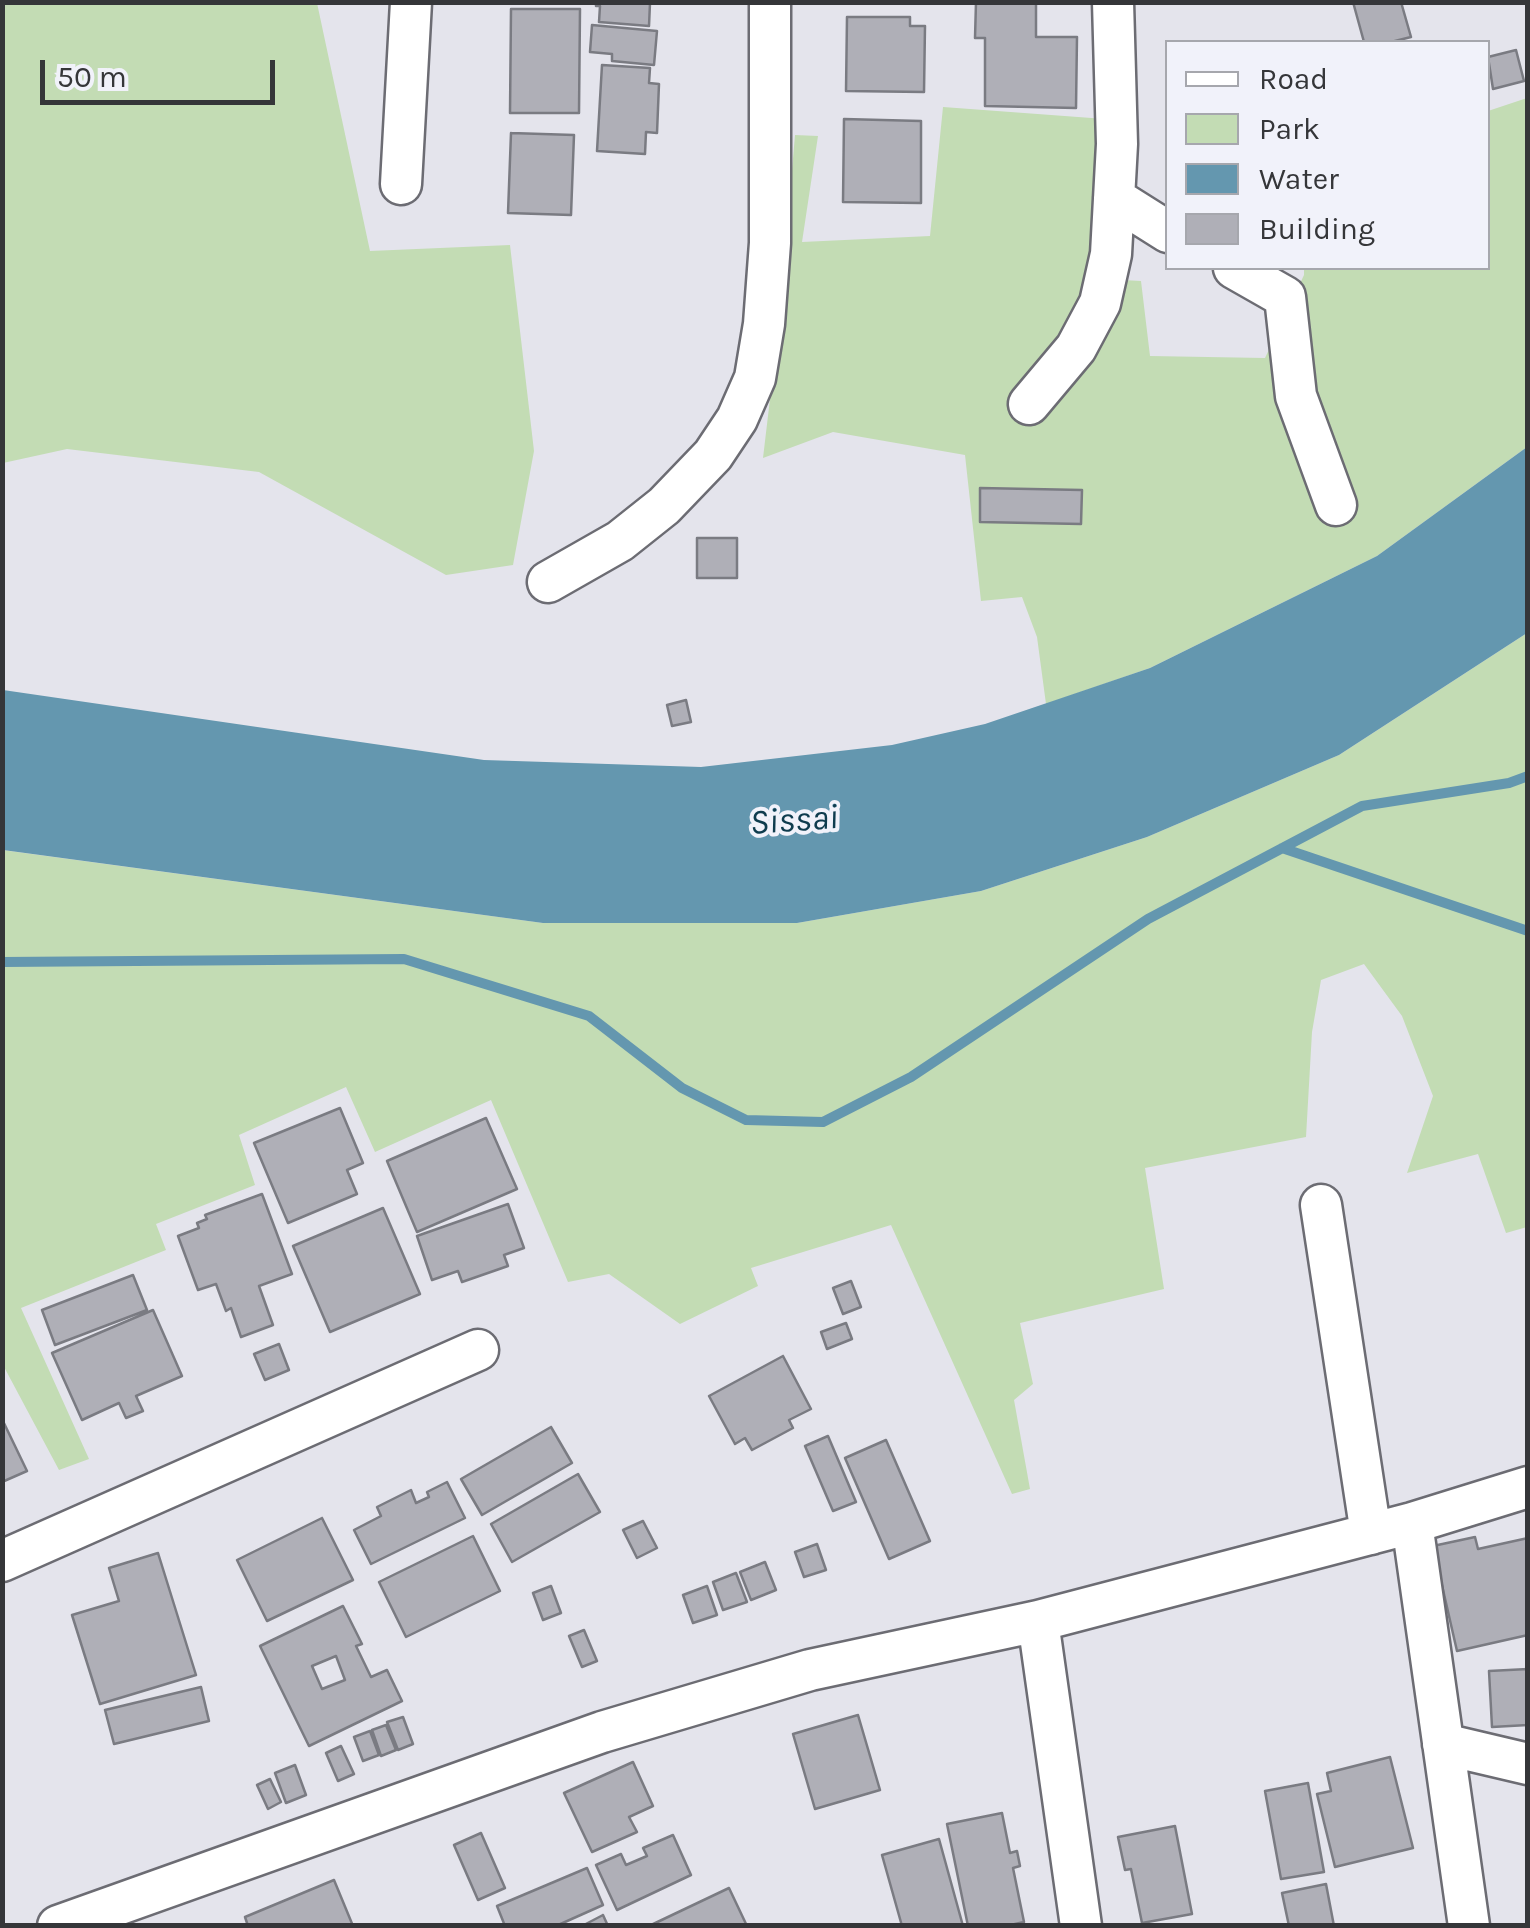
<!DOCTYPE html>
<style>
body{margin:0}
#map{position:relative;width:1530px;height:1928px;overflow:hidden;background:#e4e4ec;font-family:Karla,sans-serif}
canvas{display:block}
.frame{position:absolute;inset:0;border:5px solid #353639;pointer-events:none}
.legend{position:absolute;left:1165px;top:40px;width:325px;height:230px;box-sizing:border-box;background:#f1f2fa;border:2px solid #a6a7ad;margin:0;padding:12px 18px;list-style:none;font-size:30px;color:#353639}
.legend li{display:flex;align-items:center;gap:20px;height:50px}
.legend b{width:50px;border:2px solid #a6a7ad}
.scale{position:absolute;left:40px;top:60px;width:235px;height:45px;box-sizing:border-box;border:5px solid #353639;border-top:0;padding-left:12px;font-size:30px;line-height:35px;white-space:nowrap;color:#353639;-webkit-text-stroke:8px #f1f2fa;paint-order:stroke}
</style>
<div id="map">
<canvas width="1530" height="1928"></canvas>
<div class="frame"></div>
<ul class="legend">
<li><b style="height:12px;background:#fff"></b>Road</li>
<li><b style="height:28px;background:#c3dcb4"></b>Park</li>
<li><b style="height:28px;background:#6497af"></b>Water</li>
<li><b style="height:28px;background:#afafb7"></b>Building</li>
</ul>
<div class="scale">50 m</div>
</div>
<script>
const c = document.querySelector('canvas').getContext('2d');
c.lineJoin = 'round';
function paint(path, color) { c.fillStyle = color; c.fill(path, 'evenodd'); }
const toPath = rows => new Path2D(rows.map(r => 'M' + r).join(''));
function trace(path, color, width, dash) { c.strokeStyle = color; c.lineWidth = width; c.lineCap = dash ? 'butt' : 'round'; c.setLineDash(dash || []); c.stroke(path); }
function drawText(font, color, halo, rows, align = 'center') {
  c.font = font + ' Karla,sans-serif'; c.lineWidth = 8; c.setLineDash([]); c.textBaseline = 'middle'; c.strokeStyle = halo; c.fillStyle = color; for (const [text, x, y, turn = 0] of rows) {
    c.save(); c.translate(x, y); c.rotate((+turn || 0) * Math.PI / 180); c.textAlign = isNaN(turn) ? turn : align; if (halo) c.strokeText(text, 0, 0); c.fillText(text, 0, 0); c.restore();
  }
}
paint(toPath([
 [2,3,317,3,370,251,510,245,534,451,513,565,446,575,259,472,67,449,3,463],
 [1527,98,1527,447,1377,556,1150,668,1046,704,1037,637,1022,597,981,601,965,455,833,432,763,458,779,323,795,135,818,136,802,242,930,236,943,107,1105,119,1104,204,1086,278,1141,281,1150,356,1265,358,1304,275,1304,268,1488,268,1488,111],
 [1527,633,1527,1227,1506,1233,1478,1154,1407,1173,1433,1096,1402,1016,1364,964,1321,980,1312,1032,1306,1137,1145,1168,1164,1289,1020,1323,1033,1384,1014,1400,1030,1489,1012,1494,891,1225,751,1268,758,1286,680,1324,609,1274,568,1282,491,1100,375,1152,346,1087,239,1135,255,1185,156,1224,166,1250,21,1308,89,1459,59,1470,3,1365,2,850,543,923,797,923,981,891,1147,837,1339,755]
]), '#c3dcb4');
paint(toPath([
 [1527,447,1527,633,1339,755,1147,837,981,891,797,923,543,923,3,850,3,690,484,760,701,767,892,745,985,724,1150,668,1377,556]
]), '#6497af');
trace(toPath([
 [1282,848,1528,931],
 [2,962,404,959,589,1016,682,1088,746,1120,823,1122,911,1077,1148,919,1362,806,1509,783,1528,776]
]), '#6497af', 10);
const building = toPath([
 [596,2,659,2,650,3,649,26,599,22,600,6,596,6,596,2],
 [976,2,1036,2,1036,37,1077,37,1076,108,985,106,985,38,975,38,976,2],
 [1353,2,1401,2,1411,37,1391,42,1364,42,1353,2],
 [511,9,580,9,579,113,510,113,511,9],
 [847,17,910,17,910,26,925,26,924,92,846,91,847,17],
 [592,25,657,31,654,65,612,61,612,54,590,52,592,25],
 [1516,50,1524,81,1493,89,1488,57,1516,50],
 [602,65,650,68,649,83,659,84,657,133,646,132,645,154,597,151,602,65],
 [844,119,921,121,921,203,843,202,844,119],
 [511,133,574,135,571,215,508,213,511,133],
 [980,488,1082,490,1081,524,980,522,980,488],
 [697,538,737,538,737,578,697,578,697,538],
 [686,700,691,722,672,726,667,705,686,700],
 [340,1108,363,1163,347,1170,357,1194,288,1223,254,1143,340,1108],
 [486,1118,517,1189,417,1232,387,1161,486,1118],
 [262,1194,292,1274,259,1286,273,1325,241,1337,231,1308,226,1311,216,1284,198,1290,178,1236,199,1228,197,1223,207,1219,205,1215,262,1194],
 [508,1204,524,1248,504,1255,508,1266,462,1282,458,1271,432,1280,417,1236,508,1204],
 [383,1208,420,1294,330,1332,293,1246,383,1208],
 [133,1275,147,1310,55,1345,42,1310,133,1275],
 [851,1281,861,1307,843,1314,833,1288,851,1281],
 [153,1310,182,1376,136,1396,143,1411,126,1418,119,1403,82,1420,52,1353,153,1310],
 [846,1323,852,1339,827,1349,821,1332,846,1323],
 [279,1344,289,1370,265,1380,254,1354,279,1344],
 [783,1356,811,1409,789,1420,793,1428,752,1450,745,1438,735,1444,709,1396,783,1356],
 [2,1419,27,1471,2,1482,2,1419],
 [551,1427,572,1463,482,1515,461,1479,551,1427],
 [828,1436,856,1502,833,1511,805,1446,828,1436],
 [886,1440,930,1541,889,1559,845,1458,886,1440],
 [578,1474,600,1512,512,1562,491,1524,578,1474],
 [447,1482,465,1518,371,1564,354,1530,381,1516,377,1507,411,1490,416,1503,429,1497,427,1492,447,1482],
 [322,1518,353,1580,267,1621,237,1560,322,1518],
 [643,1521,657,1548,637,1558,623,1530,643,1521],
 [473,1536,500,1591,406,1637,379,1582,473,1536],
 [1475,1537,1478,1549,1528,1538,1528,1635,1457,1651,1433,1546,1475,1537],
 [817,1544,826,1570,804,1577,795,1552,817,1544],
 [158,1553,196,1675,100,1704,72,1615,119,1601,109,1568,158,1553],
 [765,1562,776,1590,751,1600,740,1572,765,1562],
 [736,1573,747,1602,723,1610,713,1582,736,1573],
 [551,1586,561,1613,543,1620,533,1593,551,1586],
 [707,1586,717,1615,693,1623,683,1595,707,1586],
 [343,1606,362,1644,356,1646,371,1677,387,1670,402,1701,309,1746,260,1646,343,1606],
 [336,1656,345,1680,322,1689,312,1666,336,1656],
 [584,1630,597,1661,582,1667,569,1636,584,1630],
 [1528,1669,1528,1725,1492,1727,1489,1671,1528,1669],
 [201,1687,209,1721,114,1744,105,1710,201,1687],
 [858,1715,880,1790,815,1809,793,1734,858,1715],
 [403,1717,413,1744,398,1750,387,1722,403,1717],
 [386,1725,396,1750,381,1756,372,1730,386,1725],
 [370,1731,379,1755,363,1761,354,1737,370,1731],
 [341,1746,354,1774,338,1781,326,1753,341,1746],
 [1390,1757,1413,1848,1335,1867,1317,1794,1331,1791,1327,1773,1390,1757],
 [633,1762,653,1806,629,1817,637,1832,592,1852,564,1793,633,1762],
 [295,1765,306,1795,286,1803,275,1773,295,1765],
 [270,1779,281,1802,268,1809,257,1785,270,1779],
 [1308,1783,1324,1872,1281,1879,1265,1791,1308,1783],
 [1002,1813,1010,1853,1017,1851,1020,1866,1013,1868,1024,1922,1006,1926,968,1926,947,1824,1002,1813],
 [1175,1826,1192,1914,1142,1923,1131,1869,1125,1870,1118,1837,1175,1826],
 [481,1833,505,1888,478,1900,454,1845,481,1833],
 [673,1835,691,1875,617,1910,596,1865,621,1854,626,1865,647,1856,643,1848,673,1835],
 [939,1839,963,1926,902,1926,882,1855,939,1839],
 [587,1868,603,1905,556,1926,505,1926,497,1906,587,1868],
 [334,1880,353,1926,248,1926,245,1917,334,1880],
 [1326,1884,1334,1926,1289,1926,1282,1893,1326,1884],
 [729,1888,747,1926,649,1926,729,1888],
 [603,1915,608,1926,582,1926,603,1915]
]);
paint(building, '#afafb7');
trace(building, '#7a7b82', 2.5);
const minor = toPath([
 [401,184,411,2],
 [1114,198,1168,232],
 [1234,268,1285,297,1296,396,1336,505],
 [1029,404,1076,348,1100,303,1111,254,1117,144,1113,2],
 [548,582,620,541,664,506,713,455,737,419,755,378,764,324,770,243,770,2],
 [1321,1205,1371,1534],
 [1412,1523,1469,1926],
 [2,1561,478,1350],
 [1443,1744,1528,1764],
 [58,1926,602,1732,810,1670,1038,1621],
 [1081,1926,1038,1621,1412,1523,1528,1487]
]);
trace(minor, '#6c6c73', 45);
trace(minor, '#fff', 40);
drawText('italic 35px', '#0f3c4e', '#f1f2fa', [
 ["Sissai",794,821,-4]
]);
</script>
